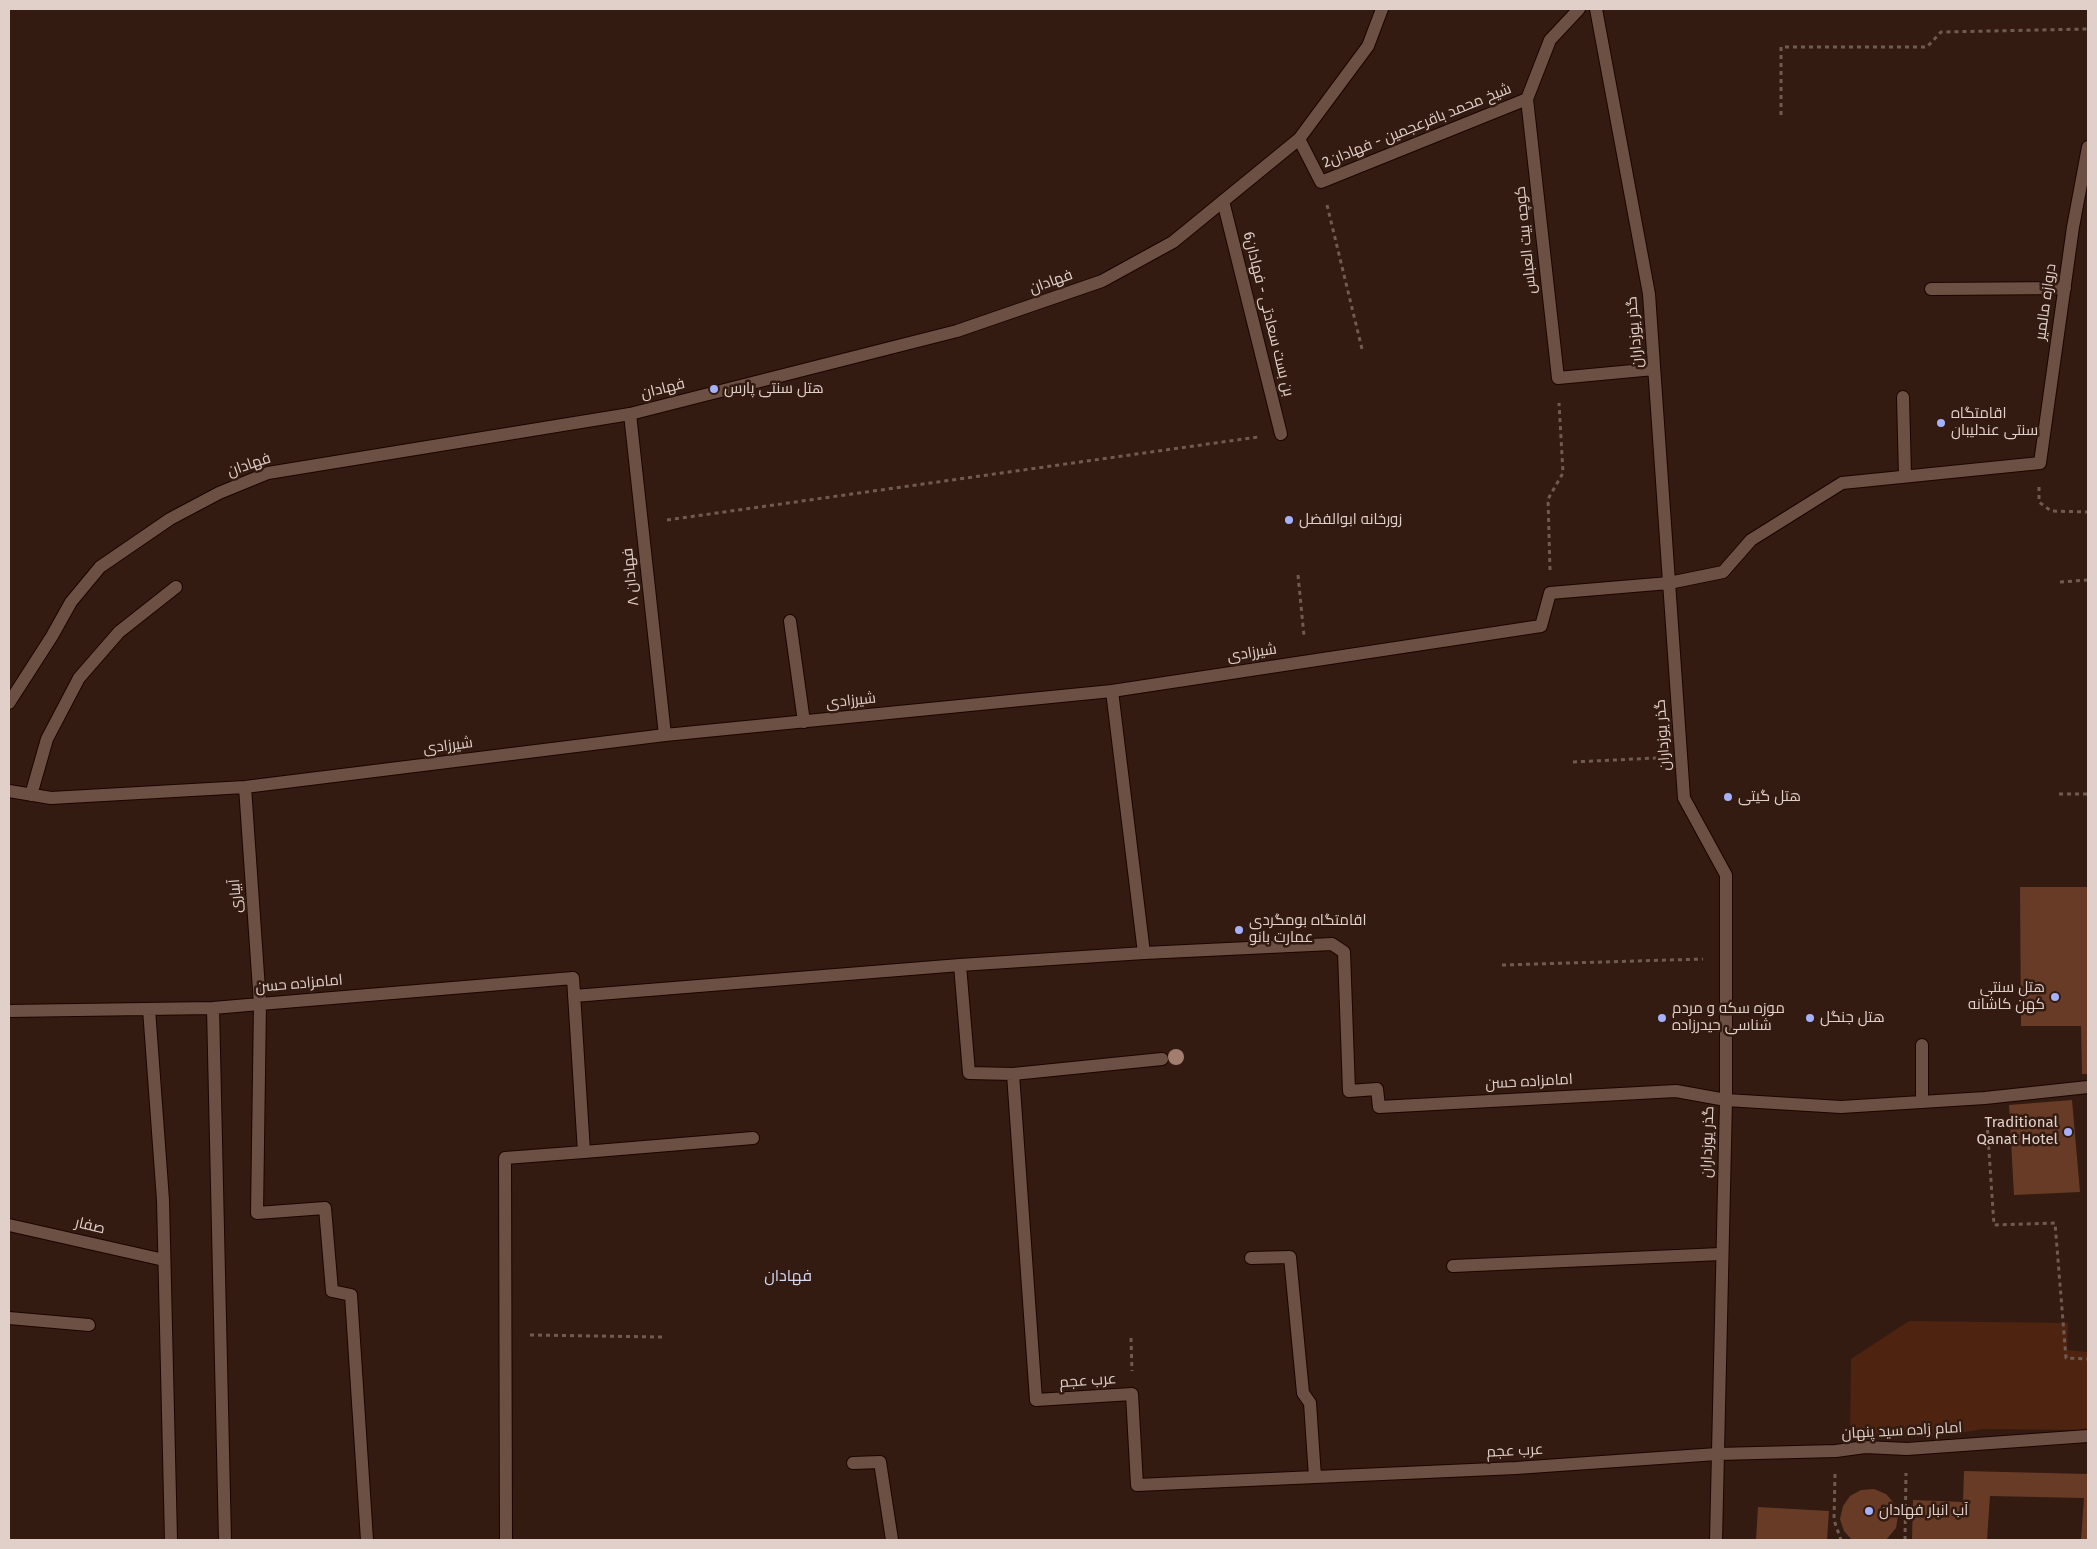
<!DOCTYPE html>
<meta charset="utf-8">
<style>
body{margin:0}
#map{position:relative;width:2097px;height:1549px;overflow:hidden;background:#331b11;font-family:"Fira Sans",sans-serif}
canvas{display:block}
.frame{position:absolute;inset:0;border:10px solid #e1d0c9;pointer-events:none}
</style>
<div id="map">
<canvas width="2097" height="1549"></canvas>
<div class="frame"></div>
</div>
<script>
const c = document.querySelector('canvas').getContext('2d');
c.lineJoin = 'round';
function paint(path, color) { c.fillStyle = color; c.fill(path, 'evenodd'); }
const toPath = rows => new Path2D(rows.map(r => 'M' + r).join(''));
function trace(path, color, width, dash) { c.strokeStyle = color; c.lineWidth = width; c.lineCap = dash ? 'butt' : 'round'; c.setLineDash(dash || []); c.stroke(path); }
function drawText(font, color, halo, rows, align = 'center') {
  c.font = font + ' "Fira Sans",Cairo,sans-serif'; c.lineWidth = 5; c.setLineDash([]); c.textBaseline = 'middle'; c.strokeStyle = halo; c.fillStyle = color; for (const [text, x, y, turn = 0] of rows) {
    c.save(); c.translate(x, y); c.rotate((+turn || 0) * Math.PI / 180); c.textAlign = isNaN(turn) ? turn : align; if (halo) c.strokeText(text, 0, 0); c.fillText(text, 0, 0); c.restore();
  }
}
paint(toPath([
 [1909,1321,2068,1323,2067,1350,2088,1352,2088,1430,1983,1429,1935,1437,1850,1437,1851,1359]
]), '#4e2411');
paint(toPath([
 [2020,887,2088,887,2088,1074,2082,1074,2081,1026,2021,1026],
 [2072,1100,2080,1192,2014,1195,2009,1105],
 [1964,1471,2088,1474,2088,1540,2081,1540,2084,1498,1990,1496,1987,1540,1912,1540,1913,1500,1963,1502],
 [1874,1489,1886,1494,1894,1503,1898,1516,1896,1528,1886,1540,1852,1540,1844,1531,1840,1519,1843,1506,1850,1496,1861,1490],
 [1758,1507,1829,1511,1827,1540,1756,1540]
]), '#683b26');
const lane = toPath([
 [790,621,804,722],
 [1144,953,1332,944,1344,952,1349,1091,1377,1089,1379,1107,1676,1091,1726,1100,1841,1107,1985,1098,2088,1087],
 [960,965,1144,953,1112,691],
 [574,996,960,965,969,1073,1013,1074,1036,1400,1132,1394,1137,1485,1516,1468,1717,1454],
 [1013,1074,1162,1059],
 [1922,1101,1922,1045],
 [584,1152,753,1138],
 [9,1225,164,1260],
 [1251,1258,1290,1257,1303,1393,1310,1403,1315,1477],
 [1453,1266,1721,1254],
 [9,1318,89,1325],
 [853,1463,880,1462,892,1540],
 [367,1540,351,1295,332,1291,325,1208,257,1213,260,1004,573,978,584,1152,505,1158,506,1540]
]);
const street = toPath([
 [1596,9,1649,294,1684,798,1726,875,1726,1100,1716,1540],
 [1527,99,1558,378,1654,369],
 [1299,139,1321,182,1527,99,1550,40,1579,9],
 [1223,201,1281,434],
 [1931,289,2065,288],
 [1903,397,1905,476],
 [630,414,665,735],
 [9,791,51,798,245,787,665,735,1112,691,1541,626,1550,593,1669,583,1723,572,1751,540,1842,483,2040,463,2073,227,2088,147],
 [31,795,47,739,79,678,119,632,176,587],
 [213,1008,225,1540],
 [149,1009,163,1200,171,1540],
 [9,1011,213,1008,260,1004,245,787],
 [1717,1454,1836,1451,1865,1447,1907,1449,2088,1436]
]);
const secondary = toPath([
 [9,703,52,636,71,602,100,567,170,519,219,493,268,473,630,414,957,331,1102,281,1173,242,1299,139,1368,46,1382,9]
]);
trace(lane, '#1a0500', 14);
trace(street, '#1a0500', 14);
trace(secondary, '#1a0500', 14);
trace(toPath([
 [1781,115,1781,47,1927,47,1941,32,2088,29],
 [1327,205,1362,349],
 [2039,487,2039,502,2051,511,2088,512],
 [667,520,1258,437],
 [1550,570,1548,499,1563,473,1559,403],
 [1298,575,1304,636],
 [2060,582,2088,580],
 [1573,762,1656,758],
 [2059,794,2088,794],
 [1502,965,1703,959],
 [1987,1122,1994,1225,2055,1223,2066,1358,2088,1359],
 [530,1335,662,1337],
 [1131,1338,1132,1371],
 [1835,1474,1834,1520,1841,1540],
 [1905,1540,1906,1473]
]), '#705b52', 3, [4, 4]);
trace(lane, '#6c5044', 12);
trace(street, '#6c5044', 12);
trace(secondary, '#6c5044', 12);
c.fillStyle = '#a37e6e';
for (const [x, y] of [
 [1176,1057]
]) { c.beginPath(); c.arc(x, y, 8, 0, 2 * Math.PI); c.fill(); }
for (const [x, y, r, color] of [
 [714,389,5,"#a6b1fc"],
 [1941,423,5,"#a6b1fc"],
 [1289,520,5,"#a6b1fc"],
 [1728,797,5,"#a6b1fc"],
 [1239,930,5,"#a6b1fc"],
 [2055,997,5,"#a6b1fc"],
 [1662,1018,5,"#a6b1fc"],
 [1810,1018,5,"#a6b1fc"],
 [2068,1132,5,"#a6b1fc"],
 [1869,1511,5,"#a6b1fc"]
]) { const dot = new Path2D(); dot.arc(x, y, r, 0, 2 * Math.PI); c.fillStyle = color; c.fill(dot); trace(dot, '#331b11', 2); }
drawText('15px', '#e1d0c9', '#331b11', [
 ["شیخ محمد باقرعجمین - فهادان2",1417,126,-22],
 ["کوچه بيت العباس",1526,240,-96],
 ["فهادان",1051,282,-20],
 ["دروازه مالمیر",2046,302,-82],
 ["بن بست سعادتی - فهادان6",1268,314,76],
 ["گذر يوزداران",1635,332,-95],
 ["فهادان",663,389,-14],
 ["فهادان",249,465,-19],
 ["فهادان ۸",631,577,-96],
 ["شیرزادی",1252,653,-9],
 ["شیرزادی",851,701,-6],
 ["گذر يوزداران",1663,735,-94],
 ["شیرزادی",448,746,-7],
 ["آبیاری",236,896,-94],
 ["امامزاده حسن",299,984,-5],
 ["امامزاده حسن",1529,1082,-3],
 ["گذر يوزداران",1708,1142,-88],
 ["صفار",90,1226,13],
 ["عرب عجم",1088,1381,-4],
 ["امام زاده سید پنهان",1902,1431,-3],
 ["عرب عجم",1515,1451,-3]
]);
drawText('15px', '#e1d0c9', '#331b11', [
 ["هتل سنتی پارس",724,389],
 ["اقامتگاه",1951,414],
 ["سنتی عندلیبان",1951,431],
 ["زورخانه ابوالفضل",1299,520],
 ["هتل گیتی",1738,797],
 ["اقامتگاه بومگردی",1249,921],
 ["عمارت بانو",1249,938],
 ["هتل سنتی",2045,988,"right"],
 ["کهن کاشانه",2045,1005,"right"],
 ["موزه سکه و مردم",1672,1009],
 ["شناسی حیدرزاده",1672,1026],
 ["هتل جنگل",1820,1018],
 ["Traditional",2058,1123,"right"],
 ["Qanat Hotel",2058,1140,"right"],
 ["آب انبار فهادان",1879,1511]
], 'left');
drawText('16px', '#d4daf6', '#331b11', [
 ["فهادان",788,1277]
]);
</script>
